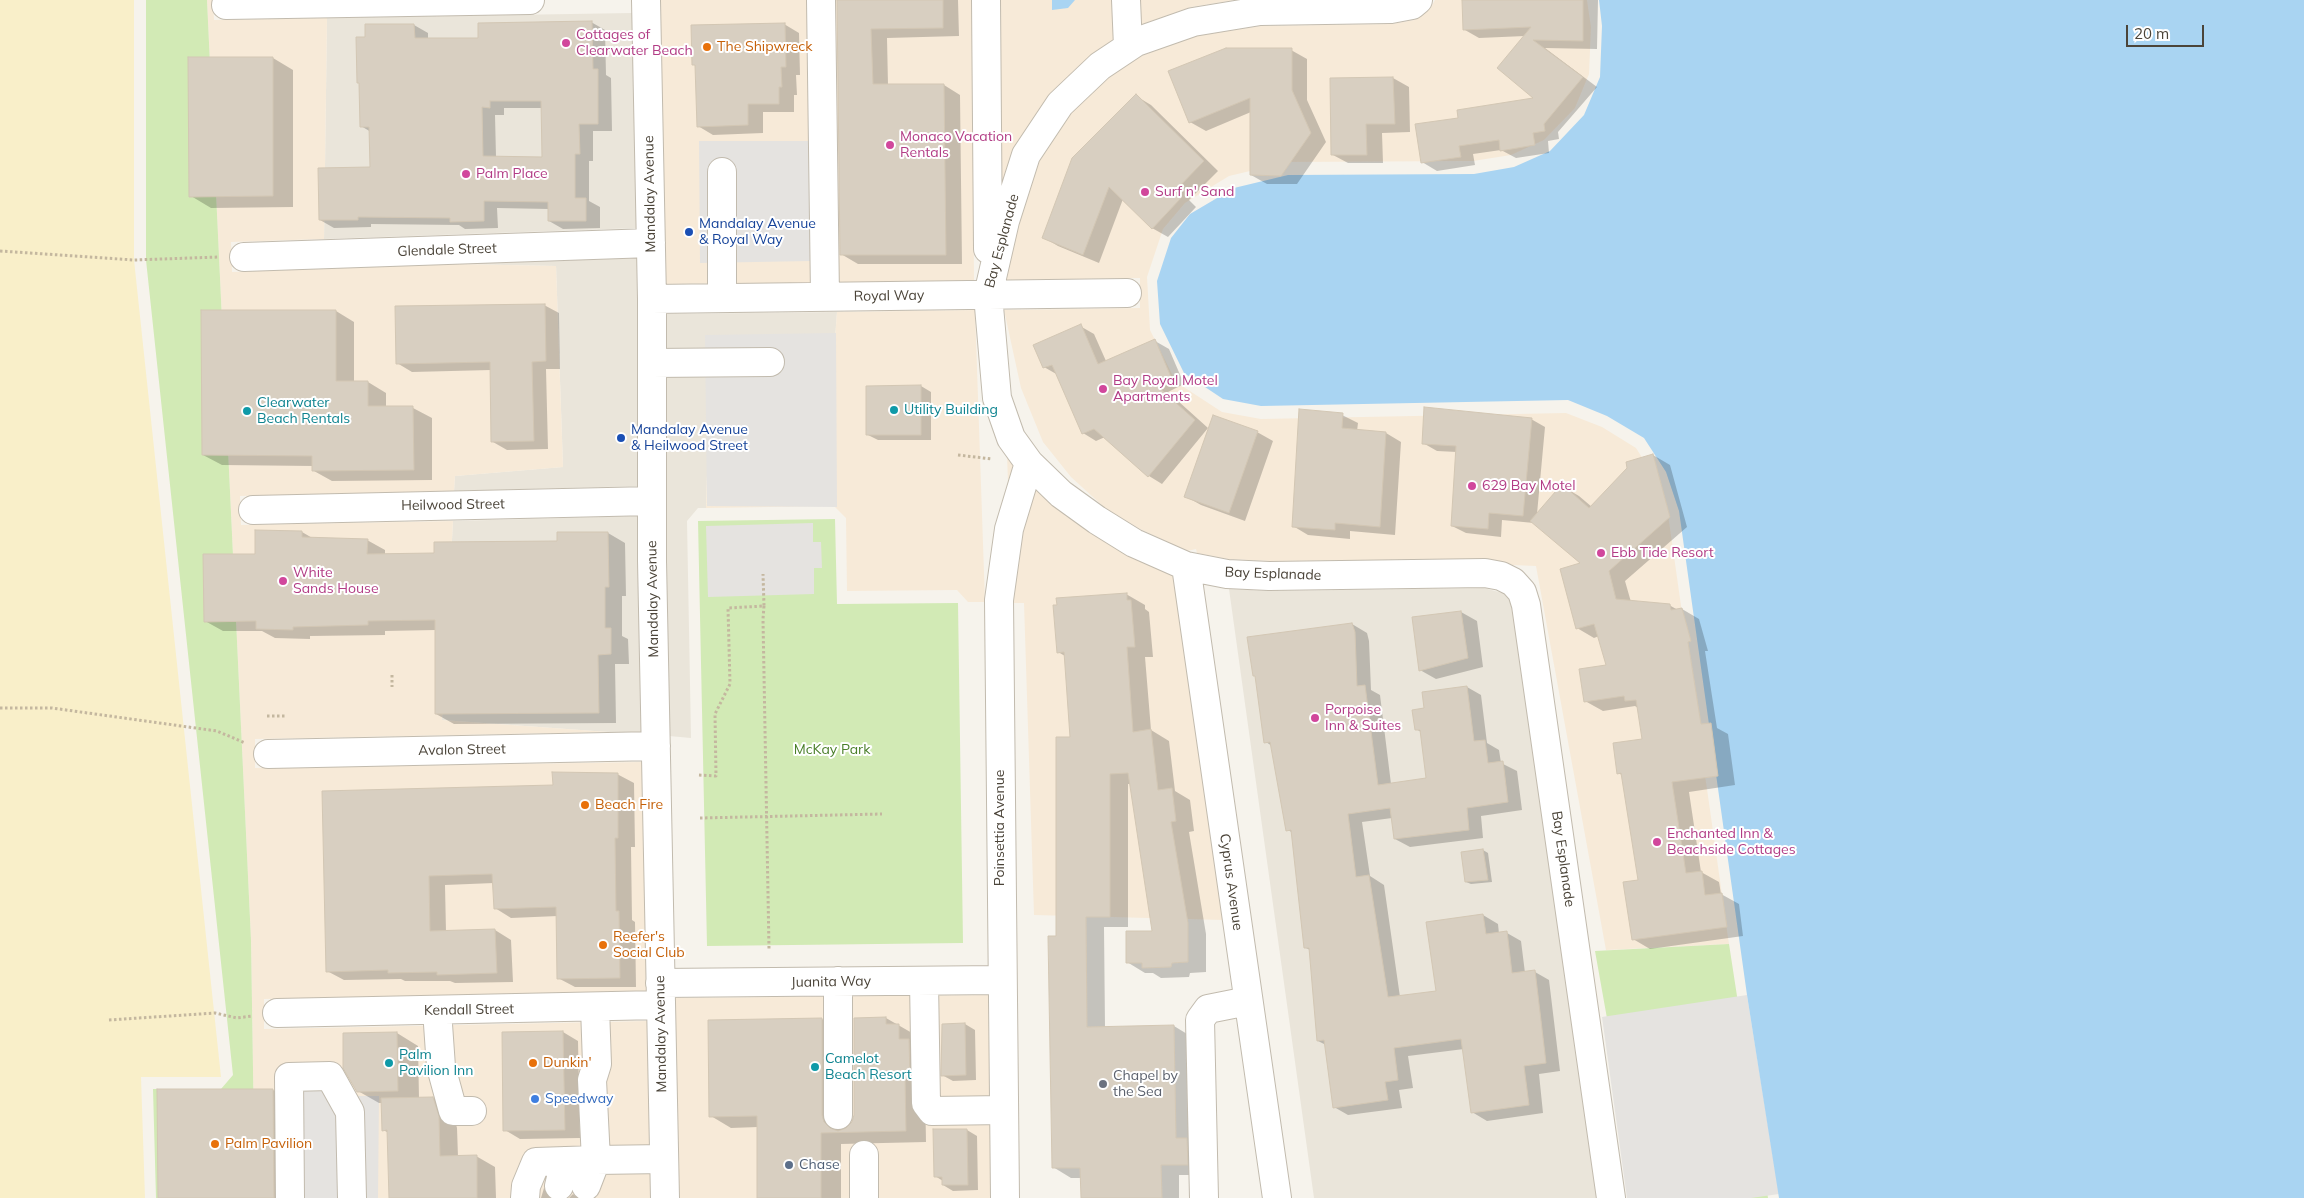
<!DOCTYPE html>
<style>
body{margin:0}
#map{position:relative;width:2304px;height:1198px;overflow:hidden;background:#f6f3ec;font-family:Mulish,sans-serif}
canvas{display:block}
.scale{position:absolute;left:2126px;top:25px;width:78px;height:22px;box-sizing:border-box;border:2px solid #4b4439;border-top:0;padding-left:6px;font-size:15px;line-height:18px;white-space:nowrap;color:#4b4439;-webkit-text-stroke:4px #fff;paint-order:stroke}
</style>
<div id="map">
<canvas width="2304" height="1198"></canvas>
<div class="scale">20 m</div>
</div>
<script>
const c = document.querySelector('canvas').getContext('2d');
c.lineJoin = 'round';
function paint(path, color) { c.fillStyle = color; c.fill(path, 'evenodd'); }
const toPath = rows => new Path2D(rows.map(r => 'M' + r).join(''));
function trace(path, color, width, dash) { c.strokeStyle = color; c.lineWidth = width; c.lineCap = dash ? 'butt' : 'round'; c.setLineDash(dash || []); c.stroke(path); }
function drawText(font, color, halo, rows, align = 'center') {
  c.font = font + ' Mulish,sans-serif'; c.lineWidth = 4; c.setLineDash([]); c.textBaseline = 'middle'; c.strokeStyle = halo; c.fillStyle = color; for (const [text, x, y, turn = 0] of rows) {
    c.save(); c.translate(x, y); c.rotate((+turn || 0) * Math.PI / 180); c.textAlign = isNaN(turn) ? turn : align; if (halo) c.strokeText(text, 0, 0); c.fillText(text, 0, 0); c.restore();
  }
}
paint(toPath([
 [632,13,637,228,324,239,327,18],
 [638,258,639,486,454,491,455,476,563,467,556,266,454,264],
 [837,312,827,449,708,442,706,508,698,508,687,521,691,738,669,736,665,561,665,314],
 [639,516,642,732,608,732,442,720,453,521],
 [1484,588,1506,594,1511,600,1513,608,1598,1198,1314,1198,1229,589,1270,591]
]), '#eae5da');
paint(toPath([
 [207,0,213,0,214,20,327,18,324,239,231,242,232,272,454,264,556,266,563,467,455,476,454,491,240,496,241,525,453,521,442,720,608,732,255,739,255,768,643,762,647,991,264,999,264,1029,647,1021,651,1198,255,1198,251,940],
 [659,0,972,0,974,281,665,284],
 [998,0,1235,0,1191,7,1132,28,1091,55,1050,95,1016,146,1000,192],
 [1435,0,1587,0,1591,27,1589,74,1575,108,1544,140,1511,155,1473,161,1288,162,1229,176,1185,203,1163,229,1147,277,1150,330,1176,382,1222,412,1261,419,1566,413,1602,427,1636,448,1655,478,1668,514,1729,944,1606,950,1536,566,1512,565,1485,559,1270,561,1228,559,1197,553,1196,549,1187,551,1140,529,1105,508,1071,477,1043,442,1021,388,1004,310,1140,308,1140,278,1005,280,1018,226,1038,162,1070,114,1107,78,1141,56,1196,36,1261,26,1392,24,1414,20,1430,9],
 [975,310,985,602,968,602,957,590,847,591,846,518,834,506,706,508,708,442,827,449,837,312],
 [1006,423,1053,498,1089,531,1128,556,1174,576,1224,920,1034,915,1024,603,1012,603],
 [988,995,992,1198,678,1198,673,998]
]), '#f7ead8');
paint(toPath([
 [146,0,207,0,251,940,255,1198,156,1198,153,1089,221,1089,233,1075,146,260],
 [835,519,837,604,958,603,963,943,707,946,698,521],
 [1729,944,1768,1198,1639,1198,1595,951]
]), '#d2eab5');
paint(toPath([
 [0,0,134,0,134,260,221,1077,141,1077,145,1198,0,1198]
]), '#f9efc9');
paint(toPath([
 [699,141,810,141,811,261,700,263],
 [836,333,837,507,707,506,705,335],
 [813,523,813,542,821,542,822,568,814,568,814,594,708,597,706,526],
 [1747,995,1779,1194,1751,1198,1627,1198,1602,1017],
 [275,1072,336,1072,336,1096,379,1096,378,1198,277,1198]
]), '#e5e3e0');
paint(toPath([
 [1052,0,1075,0,1068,8,1052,10],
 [1599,0,2304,0,2304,1198,1779,1198,1747,995,1679,511,1666,472,1644,438,1607,416,1568,400,1261,406,1223,399,1184,373,1160,324,1157,281,1171,238,1190,214,1234,188,1288,175,1474,174,1514,167,1550,151,1584,115,1600,77,1602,26]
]), '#a9d4f2');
paint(toPath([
 [838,0,958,0,959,36,887,38,888,85,944,85,960,95,962,264,858,264,841,254],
 [1463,0,1598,0,1597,49,1545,48,1597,87,1558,132,1559,139,1548,141,1549,153,1516,158,1501,150,1473,154,1475,165,1437,171,1422,162,1459,119,1536,99,1525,36,1479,38,1465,30],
 [591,22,605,30,606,75,611,78,612,131,593,131,593,161,589,161,589,201,600,207,600,228,563,229,549,221,549,209,497,208,498,228,465,229,459,225,371,224,371,227,334,228,320,220,371,169,371,132,361,126,367,38,414,25,428,33,428,40,479,39],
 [504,108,542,108,543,158,496,157,495,115,504,115],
 [784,24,799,33,800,75,796,75,797,95,794,95,794,112,763,112,763,133,713,135,698,126,696,66,693,64],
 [1291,50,1307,59,1307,100,1326,142,1297,184,1267,184,1251,175,1251,112,1206,131,1190,122],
 [273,58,293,70,293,207,211,208,191,196],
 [1393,78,1409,87,1410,132,1382,133,1383,163,1348,163,1333,155,1331,79],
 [1136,96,1151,105,1218,171,1189,200,1196,207,1168,237,1152,228,1123,199,1099,263,1058,246,1043,237],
 [544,305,559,313,560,369,546,369,548,449,507,450,493,442,491,370,412,372,397,363],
 [336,311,354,322,354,382,368,382,386,393,386,408,413,408,432,418,432,480,332,481,314,471,314,466,222,465,203,455,202,312],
 [1080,326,1094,334,1106,361,1155,341,1169,349,1184,384,1168,392,1208,428,1162,484,1149,476,1105,437,1096,441,1083,433,1058,375,1044,367],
 [921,386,931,392,931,440,878,440,868,435],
 [1342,415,1358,423,1357,431,1386,433,1401,442,1395,535,1350,531,1350,539,1308,535,1293,526],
 [1531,419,1545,427,1537,514,1562,486,1579,496,1592,507,1653,455,1670,465,1687,527,1625,581,1631,602,1669,605,1678,610,1682,609,1699,619,1708,651,1705,651,1717,728,1728,734,1735,785,1689,792,1701,872,1719,882,1721,894,1739,904,1743,936,1650,949,1633,939,1639,881,1622,775,1618,773,1643,740,1638,708,1635,706,1603,711,1585,701,1607,666,1599,636,1594,638,1577,628,1582,564,1534,523,1502,520,1501,537,1466,533,1452,526,1457,452,1437,451,1423,443],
 [1257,432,1273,441,1245,521,1201,505,1185,496],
 [302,532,314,539,367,540,385,550,385,555,435,555,559,542,608,533,625,543,626,596,622,596,622,636,628,639,629,664,615,664,616,723,454,724,436,714,436,630,385,631,385,635,310,636,310,639,275,638,262,631,223,631,205,621,257,555],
 [1126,594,1145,605,1145,609,1149,612,1153,657,1145,657,1151,730,1169,741,1175,791,1190,800,1194,831,1189,832,1206,934,1206,972,1190,973,1189,977,1161,978,1153,973,1145,973,1127,962,1154,932,1131,784,1128,784,1128,927,1104,927,1105,1027,1174,1026,1192,1037,1206,1175,1179,1175,1179,1198,1082,1198,1082,1178,1071,1178,1053,1167,1057,937,1071,738,1065,656,1058,652],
 [1461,612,1477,621,1483,667,1436,679,1420,670,1413,619],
 [1352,624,1367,633,1369,641,1371,690,1380,695,1391,784,1427,779,1421,732,1416,729,1425,709,1467,687,1481,695,1487,743,1499,750,1501,763,1517,771,1522,810,1481,816,1483,838,1410,847,1395,839,1392,818,1362,822,1370,876,1384,885,1400,997,1437,992,1483,915,1498,924,1499,934,1507,933,1521,941,1525,973,1535,972,1549,980,1560,1071,1539,1074,1543,1113,1487,1121,1472,1112,1464,1049,1408,1056,1413,1088,1399,1090,1402,1108,1348,1115,1334,1107,1326,1045,1318,1041,1310,950,1306,948,1293,833,1288,830,1272,746,1266,742,1257,677,1254,675],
 [617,774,634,783,635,847,631,847,632,920,635,922,636,987,575,987,558,978,558,916,511,918,495,908,494,883,445,885,446,932,495,930,511,940,513,982,455,983,450,981,405,981,401,979,344,980,327,971,323,792,554,786],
 [1483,850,1488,853,1492,882,1471,884,1466,882],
 [886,1018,919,1037,925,1087,926,1142,841,1144,841,1198,758,1198,758,1127,731,1128,711,1116,710,1022,822,1019,842,1031,843,1130,853,1123],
 [965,1024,975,1030,976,1080,953,1081,942,1075,943,1025],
 [563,1032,578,1041,580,1138,520,1139,505,1130],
 [397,1033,418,1046,419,1098,433,1098,452,1109,457,1128,458,1157,476,1156,495,1167,496,1198,390,1198,389,1133,383,1130,383,1103,379,1103,358,1091],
 [273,1090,293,1102,294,1198,159,1198],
 [967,1130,977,1136,978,1190,953,1191,943,1185,943,1181,935,1176],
 [544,1188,547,1190,551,1198,541,1198],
 [573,1194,577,1197,578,1198,569,1198]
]), '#0003');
const building = toPath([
 [837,0,943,0,943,28,871,29,873,84,944,84,946,255,840,255,837,0],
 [1462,0,1583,0,1583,41,1533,40,1583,77,1544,124,1545,131,1533,133,1535,145,1500,151,1499,140,1459,146,1461,157,1421,163,1415,124,1458,118,1457,110,1533,98,1497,68,1531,27,1463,30,1462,0],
 [592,21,593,69,598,69,598,124,579,124,580,154,575,154,575,198,586,198,586,221,548,221,548,202,484,201,484,221,450,222,450,218,358,217,358,220,319,220,318,168,370,167,369,127,360,127,359,83,357,83,356,37,365,37,365,24,414,24,415,38,478,38,478,23,592,21],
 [490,101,541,101,542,157,483,156,482,107,490,108,490,101],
 [785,23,786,67,781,67,782,87,779,87,779,104,748,104,748,125,697,127,695,65,692,65,691,25,785,23],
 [1226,48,1292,48,1292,90,1311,133,1281,176,1250,175,1250,98,1189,123,1168,71,1226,48],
 [188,57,273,57,273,196,189,197,188,57],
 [1393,77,1395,124,1366,124,1367,155,1331,155,1330,78,1393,77],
 [1136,94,1204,161,1175,191,1181,198,1152,229,1109,187,1083,255,1042,238,1072,158,1136,94],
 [545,304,546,361,532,362,534,441,491,442,490,362,396,364,395,306,545,304],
 [201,310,336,310,336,381,368,381,368,406,413,406,414,470,312,471,312,456,202,455,201,310],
 [1081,324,1098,364,1155,339,1171,377,1155,384,1195,420,1148,477,1094,429,1082,434,1052,365,1043,368,1033,345,1081,324],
 [921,385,921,435,866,435,866,386,921,385],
 [1424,407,1532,418,1523,516,1489,513,1488,529,1451,526,1456,446,1422,444,1424,407],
 [1299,409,1343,413,1342,428,1386,432,1380,527,1335,523,1335,530,1292,527,1299,409],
 [1213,415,1258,431,1229,513,1184,497,1213,415],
 [1653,454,1670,517,1609,571,1616,599,1670,604,1671,610,1682,608,1691,641,1688,642,1701,724,1711,723,1718,776,1672,782,1686,873,1702,871,1705,895,1722,893,1727,927,1632,940,1623,882,1638,880,1621,773,1617,774,1613,743,1642,739,1636,700,1625,701,1624,696,1584,702,1579,669,1606,665,1594,624,1576,629,1560,569,1580,563,1530,521,1562,484,1589,508,1627,468,1626,462,1653,454],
 [255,530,302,531,302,537,368,539,367,554,434,553,434,542,557,541,557,532,608,532,609,587,605,587,605,628,611,628,611,654,598,655,599,713,435,714,435,620,368,621,368,625,293,627,293,630,256,629,256,621,204,622,203,554,255,554,255,530],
 [1127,593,1127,600,1131,600,1135,647,1127,647,1133,732,1151,729,1158,790,1172,788,1176,821,1171,822,1188,923,1188,962,1172,963,1171,967,1142,968,1142,963,1126,963,1126,931,1152,931,1128,773,1110,774,1110,917,1086,917,1087,1027,1174,1025,1176,1138,1187,1138,1188,1165,1161,1165,1162,1198,1081,1198,1080,1168,1052,1168,1048,936,1056,936,1056,737,1070,737,1064,652,1057,653,1053,605,1057,605,1056,598,1127,593],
 [1461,611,1468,658,1419,671,1412,617,1461,611],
 [1352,623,1355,632,1357,686,1365,685,1378,785,1426,778,1420,730,1415,730,1412,710,1424,708,1422,692,1467,686,1474,741,1485,740,1488,763,1503,761,1508,802,1467,808,1469,830,1394,839,1390,808,1348,814,1356,877,1369,875,1388,997,1436,991,1426,922,1483,914,1486,934,1507,931,1512,973,1535,970,1540,1012,1546,1063,1524,1066,1529,1105,1471,1113,1461,1039,1394,1048,1398,1080,1385,1082,1388,1100,1333,1108,1324,1040,1317,1041,1309,948,1304,948,1291,830,1286,831,1270,742,1264,743,1255,676,1253,676,1247,637,1352,623],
 [552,772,618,773,618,838,615,838,616,911,619,911,620,978,557,979,556,907,494,909,492,874,429,876,430,931,495,929,497,973,437,975,437,972,388,973,388,970,326,972,322,791,553,785,552,772],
 [1483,849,1488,880,1465,882,1461,852,1483,849],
 [886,1017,886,1024,899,1024,899,1039,909,1039,910,1076,905,1076,906,1131,821,1133,821,1198,757,1198,757,1116,709,1117,708,1020,822,1018,822,1115,824,1122,830,1128,838,1131,846,1128,852,1122,854,1115,854,1018,886,1017],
 [965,1023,966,1075,941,1076,942,1024,965,1023],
 [563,1031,565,1130,503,1131,502,1032,563,1031],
 [397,1032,398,1091,357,1092,343,1068,343,1033,397,1032],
 [157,1089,273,1089,274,1198,158,1198,157,1089],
 [433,1097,439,1116,440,1156,477,1155,477,1198,389,1198,387,1130,382,1131,381,1098,433,1097],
 [933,1129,967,1129,968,1185,942,1185,942,1177,934,1177,933,1129]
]);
paint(building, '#d8cfc1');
trace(building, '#d3c7b4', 1);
const minor = toPath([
 [646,0,652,299,652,561,665,1198],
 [821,0,825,296],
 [986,0,988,249],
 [1126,0,1128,47],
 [1418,0,1412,5,1391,9,1260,11,1193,22,1136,42,1100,66,1060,104,1026,155,1005,221,988,295,997,398,1011,438,1029,463,1061,494,1097,520,1134,543,1186,566,1227,574,1269,576,1485,573,1501,576,1513,582,1522,592,1526,605,1611,1198],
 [226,5,530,0],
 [244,257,651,243],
 [722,298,722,172],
 [652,299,1127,293],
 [652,363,770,362],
 [253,510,652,501],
 [1186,566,1277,1198],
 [268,754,656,746],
 [924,981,926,1103,932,1111,1004,1110],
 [660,983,1001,980],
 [595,1007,597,1064,592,1080,596,1160,664,1159],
 [437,1010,441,1067,453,1111,472,1111],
 [277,1013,660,1005],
 [838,1115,838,981],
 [864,1155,864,1198],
 [559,1186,565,1161],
 [290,1198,289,1077,330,1076,350,1112,352,1198],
 [525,1198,526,1186,536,1162,596,1160,586,1186],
 [1005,1198,999,600,1009,529,1029,463],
 [1204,1198,1200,1020,1208,1009,1248,1001]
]);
trace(minor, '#c2bbae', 30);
trace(toPath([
 [0,251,134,260,219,257],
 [958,455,992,459],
 [764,606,763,619,769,949],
 [392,675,392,687],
 [0,708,52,708,217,731,245,743],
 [267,716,285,716],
 [699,775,716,776,715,714,730,684,728,608,764,606,763,574],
 [700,818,882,814],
 [109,1020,215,1013,237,1018,252,1016]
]), '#c4b79f', 3, [2.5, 2.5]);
trace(minor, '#fff', 28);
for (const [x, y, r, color] of [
 [566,43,5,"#d1479c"],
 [707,47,5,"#e8710a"],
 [890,145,5,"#d1479c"],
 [466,174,5,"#d1479c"],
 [1145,192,5,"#d1479c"],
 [689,232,5,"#1a4fb4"],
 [1103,389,5,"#d1479c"],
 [894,410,5,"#0f9aa8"],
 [247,411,5,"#0f9aa8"],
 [621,438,5,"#1a4fb4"],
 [1472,486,5,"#d1479c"],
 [1601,553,5,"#d1479c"],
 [283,581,5,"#d1479c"],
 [1315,718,5,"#d1479c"],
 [585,805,5,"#e8710a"],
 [1657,842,5,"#d1479c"],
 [603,945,5,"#e8710a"],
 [389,1063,5,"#0f9aa8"],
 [533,1063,5,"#e8710a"],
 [815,1067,5,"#0f9aa8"],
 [1103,1084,5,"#6b7280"],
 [535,1099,5,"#3f7fe0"],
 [215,1144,5,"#e8710a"],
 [789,1165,5,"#5c6f8a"]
]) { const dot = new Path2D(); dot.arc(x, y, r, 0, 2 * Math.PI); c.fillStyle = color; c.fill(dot); trace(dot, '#fff', 2); }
drawText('14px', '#b23c85', '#fff', [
 ["Cottages of",576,35],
 ["Clearwater Beach",576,51],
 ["Monaco Vacation",900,137],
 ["Rentals",900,153],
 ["Palm Place",476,174],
 ["Surf n' Sand",1155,192],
 ["Bay Royal Motel",1113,381],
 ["Apartments",1113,397],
 ["629 Bay Motel",1482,486],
 ["Ebb Tide Resort",1611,553],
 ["White",293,573],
 ["Sands House",293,589],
 ["Porpoise",1325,710],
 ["Inn & Suites",1325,726],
 ["Enchanted Inn &",1667,834],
 ["Beachside Cottages",1667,850]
], 'left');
drawText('14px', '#c56008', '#fff', [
 ["The Shipwreck",717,47],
 ["Beach Fire",595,805],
 ["Reefer's",613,937],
 ["Social Club",613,953],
 ["Dunkin'",543,1063],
 ["Palm Pavilion",225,1144]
], 'left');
drawText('14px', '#4b4439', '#fff', [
 ["Mandalay Avenue",650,194,-91],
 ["Bay Esplanade",1002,241,-75],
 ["Glendale Street",447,250,-2],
 ["Royal Way",889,296,-1],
 ["Heilwood Street",453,505,-1],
 ["Bay Esplanade",1273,574,2],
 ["Mandalay Avenue",653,599,-91],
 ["Avalon Street",462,750,-1],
 ["Poinsettia Avenue",1000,828,-90],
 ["Bay Esplanade",1563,859,82],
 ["Cyprus Avenue",1231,882,82],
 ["Juanita Way",831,982,-1],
 ["Kendall Street",469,1010,-1],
 ["Mandalay Avenue",661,1034,-91]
]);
drawText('14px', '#164399', '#fff', [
 ["Mandalay Avenue",699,224],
 ["& Royal Way",699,240],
 ["Mandalay Avenue",631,430],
 ["& Heilwood Street",631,446]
], 'left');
drawText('14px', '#0d838f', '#fff', [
 ["Clearwater",257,403],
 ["Beach Rentals",257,419],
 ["Utility Building",904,410],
 ["Palm",399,1055],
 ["Pavilion Inn",399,1071],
 ["Camelot",825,1059],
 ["Beach Resort",825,1075]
], 'left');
drawText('14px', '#4a7f2a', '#fff', [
 ["McKay Park",832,750]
]);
drawText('14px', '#5b616d', '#fff', [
 ["Chapel by",1113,1076],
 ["the Sea",1113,1092]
], 'left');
drawText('14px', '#366cbe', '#fff', [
 ["Speedway",545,1099]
], 'left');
drawText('14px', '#4e5e75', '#fff', [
 ["Chase",799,1165]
], 'left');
</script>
